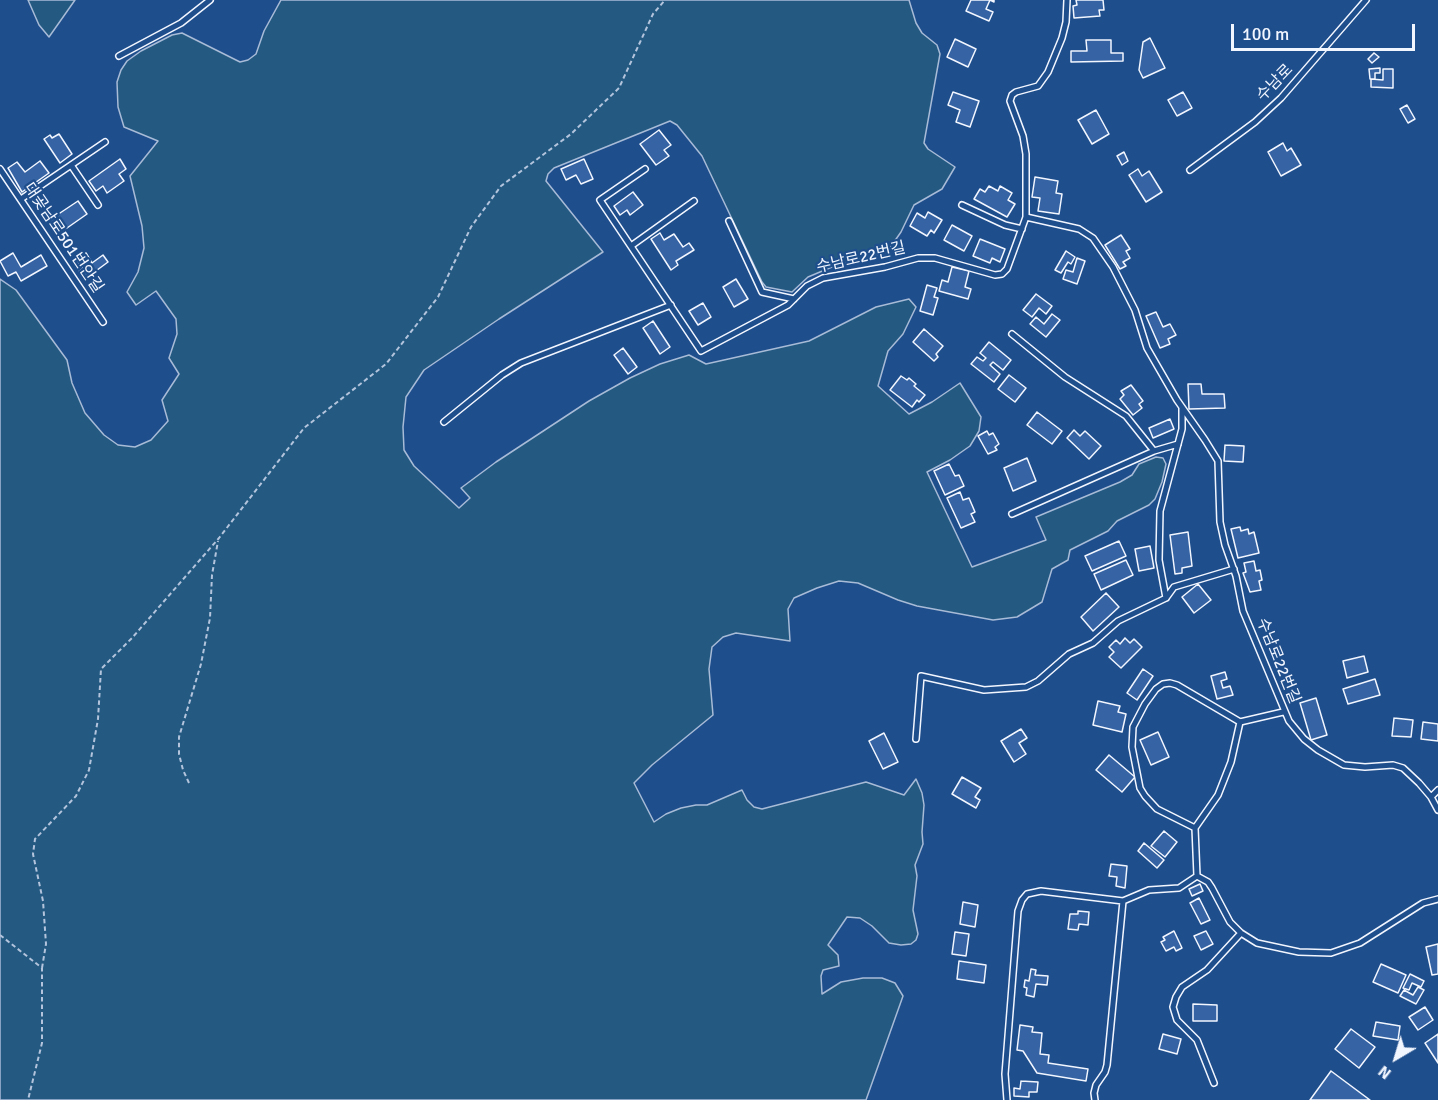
<!DOCTYPE html>
<meta charset="utf-8">
<style>
body{margin:0}
#map{position:relative;width:1438px;height:1100px;overflow:hidden;background:#1f4e8c;font-family:Signika,sans-serif}
canvas{display:block}
.north{position:absolute;left:1366px;top:1028px;width:60px;height:60px;-webkit-text-stroke:4px #1f4e8c;paint-order:stroke;rotate:218deg;font-size:16px;font-weight:700;line-height:24px;text-align:center;color:#f2f6ff}
.north::after{content:'';display:block;margin:auto;width:21px;height:27px;background:#f2f6ff;clip-path:polygon(50% 0,100% 100%,50% 72%,0 100%)}
.scale{position:absolute;left:1231px;top:24px;width:184px;height:27px;box-sizing:border-box;border:3px solid #f2f6ff;border-top:0;padding-left:8px;font-size:18px;line-height:21px;white-space:nowrap;color:#f2f6ff;-webkit-text-stroke:4px #1f4e8c;paint-order:stroke}
</style>
<div id="map">
<canvas width="1438" height="1100"></canvas>
<div class="north">N</div>
<div class="scale">100 m</div>
</div>
<script>
const c = document.querySelector('canvas').getContext('2d');
c.lineJoin = 'round';
function paint(path, color) { c.fillStyle = color; c.fill(path, 'evenodd'); }
const toPath = rows => new Path2D(rows.map(r => 'M' + r).join(''));
function trace(path, color, width, dash) { c.strokeStyle = color; c.lineWidth = width; c.lineCap = dash ? 'butt' : 'round'; c.setLineDash(dash || []); c.stroke(path); }
function drawText(font, color, halo, rows, align = 'center') {
  c.font = font + ' Signika,"Noto Sans KR",sans-serif'; c.lineWidth = 4.5; c.setLineDash([]); c.textBaseline = 'middle'; c.strokeStyle = halo; c.fillStyle = color; for (const [text, x, y, turn = 0] of rows) {
    c.save(); c.translate(x, y); c.rotate((+turn || 0) * Math.PI / 180); c.textAlign = isNaN(turn) ? turn : align; if (halo) c.strokeText(text, 0, 0); c.fillText(text, 0, 0); c.restore();
  }
}
const green = toPath([
 [28,0,75,0,49,37,39,25,28,0],
 [281,0,909,0,916,23,922,33,937,45,940,54,924,143,928,149,955,167,942,189,914,205,901,232,887,252,832,267,808,277,792,292,766,287,762,282,702,156,677,125,670,121,554,168,548,174,546,181,603,252,499,319,424,370,406,397,403,427,404,450,414,466,459,508,470,498,461,488,496,462,589,401,630,378,660,364,689,355,706,364,809,341,876,307,909,299,916,307,903,334,888,351,878,386,909,414,932,402,960,383,981,417,979,431,970,446,950,460,927,472,972,567,1046,540,1036,517,1120,482,1132,475,1139,464,1156,457,1163,458,1166,464,1162,482,1155,499,1149,505,1117,521,1108,531,1070,550,1068,560,1052,569,1042,602,1017,617,993,620,917,606,898,600,858,583,839,581,817,588,794,598,788,609,790,641,736,633,723,637,712,647,709,669,713,715,652,765,634,783,654,822,666,814,681,808,696,805,707,805,742,790,747,800,754,807,762,809,866,782,904,795,916,779,922,793,924,805,922,832,923,844,915,865,917,876,913,910,918,934,916,940,911,944,901,945,889,943,872,926,860,918,847,917,828,945,838,955,839,966,823,970,821,976,822,994,841,982,863,978,882,978,895,983,903,996,866,1100,0,1100,0,279,16,290,67,360,72,383,85,413,104,435,118,445,135,447,151,440,168,421,162,400,179,374,169,358,177,334,176,319,156,291,136,305,127,292,138,272,144,248,142,226,130,176,158,141,124,127,118,107,117,82,121,70,127,61,141,51,172,35,182,33,240,62,248,60,256,54,264,31,281,0]
]);
paint(green, '#245a82');
trace(green, '#a8bbd7', 1.5);
const building = toPath([
 [971,0,994,0,994,2,990,0,986,9,993,12,989,21,966,11,971,0],
 [1076,0,1103,0,1104,10,1099,10,1100,16,1074,18,1073,6,1077,5,1076,0],
 [1150,38,1165,68,1143,78,1139,70,1143,42,1150,38],
 [955,39,976,49,968,67,947,57,955,39],
 [1086,40,1111,40,1111,53,1123,53,1123,61,1071,62,1071,51,1087,51,1086,40],
 [1374,53,1379,57,1372,63,1368,59,1374,53],
 [1380,68,1380,73,1375,73,1375,79,1370,79,1369,69,1380,68],
 [1383,69,1393,69,1393,88,1371,87,1371,79,1383,80,1383,69],
 [953,92,979,101,970,127,956,122,960,110,948,105,953,92],
 [1183,92,1192,108,1177,116,1168,100,1183,92],
 [1407,105,1415,119,1408,123,1400,109,1407,105],
 [1096,110,1109,134,1092,144,1078,120,1096,110],
 [659,130,671,145,664,150,669,156,656,165,640,144,659,130],
 [59,134,72,154,60,163,44,139,50,135,52,138,59,134],
 [1283,143,1287,151,1291,148,1301,165,1281,176,1268,152,1283,143],
 [1124,152,1128,161,1122,165,1117,156,1124,152],
 [120,159,126,169,119,174,124,181,107,193,103,186,96,191,89,181,120,159],
 [584,159,593,179,581,184,576,175,566,180,561,169,584,159],
 [40,161,49,173,22,192,8,168,17,162,25,172,40,161],
 [1138,169,1142,176,1149,171,1162,192,1146,202,1129,175,1138,169],
 [1035,177,1058,181,1056,193,1062,194,1059,214,1038,211,1040,198,1032,197,1035,177],
 [989,186,998,191,1000,186,1012,193,1008,200,1015,204,1007,217,974,199,980,189,985,192,989,186],
 [633,192,643,205,630,215,627,210,620,215,614,206,633,192],
 [78,201,87,214,57,235,48,221,78,201],
 [928,212,942,220,934,233,931,230,927,236,910,226,917,213,925,218,928,212],
 [952,225,972,236,964,251,944,240,952,225],
 [660,233,664,240,674,234,683,247,689,243,694,250,676,261,678,265,671,270,651,239,660,233],
 [1121,235,1130,249,1126,251,1130,258,1123,262,1126,266,1120,269,1105,245,1121,235],
 [980,239,1005,249,1000,262,992,258,990,263,973,256,980,239],
 [1066,251,1075,257,1071,264,1068,262,1061,273,1055,270,1066,251],
 [13,253,21,267,41,255,47,266,21,281,16,272,8,276,0,261,13,253],
 [86,253,92,263,103,255,108,262,85,279,79,271,83,269,77,260,86,253],
 [1077,258,1085,261,1077,284,1063,279,1066,270,1073,272,1077,258],
 [952,267,969,271,965,287,971,289,968,299,939,291,942,280,948,282,952,267],
 [736,279,748,299,734,307,723,287,736,279],
 [927,285,937,288,934,297,938,298,933,315,920,311,927,285],
 [1036,294,1052,306,1046,314,1039,308,1032,317,1023,310,1036,294],
 [703,303,711,317,698,325,689,311,703,303],
 [1156,312,1163,327,1170,324,1176,335,1168,339,1170,344,1160,348,1146,316,1156,312],
 [1052,314,1060,320,1046,337,1030,324,1036,317,1044,324,1052,314],
 [653,321,670,347,660,354,643,328,653,321],
 [924,329,943,346,936,354,938,357,934,361,913,342,924,329],
 [989,342,1011,360,1003,370,993,362,990,365,1000,374,994,382,971,364,977,357,983,361,986,358,980,353,989,342],
 [623,348,637,367,628,374,614,355,623,348],
 [1009,375,1026,388,1015,402,998,389,1009,375],
 [901,376,907,380,909,378,916,384,914,386,925,395,919,402,917,400,912,407,890,390,901,376],
 [1188,384,1201,384,1202,394,1224,394,1225,408,1189,409,1188,384],
 [1131,385,1143,401,1139,404,1142,408,1133,415,1120,399,1124,395,1121,391,1131,385],
 [1037,412,1062,431,1052,444,1027,425,1037,412],
 [1170,419,1174,429,1153,438,1149,428,1170,419],
 [1074,430,1080,436,1085,431,1101,446,1089,459,1067,438,1074,430],
 [987,431,989,435,993,433,999,444,995,447,997,450,988,454,978,436,987,431],
 [1225,445,1244,446,1243,462,1224,461,1225,445],
 [1027,458,1036,481,1013,491,1004,468,1027,458],
 [949,464,955,476,959,475,964,486,945,495,934,471,949,464],
 [960,492,963,500,969,498,975,512,971,514,975,522,961,528,947,498,960,492],
 [1240,527,1241,531,1248,529,1249,534,1254,532,1259,553,1238,558,1231,529,1240,527],
 [1188,532,1192,566,1182,568,1182,573,1175,574,1170,535,1188,532],
 [1119,541,1126,556,1092,571,1085,556,1119,541],
 [1150,546,1154,568,1139,571,1135,549,1150,546],
 [1126,560,1133,575,1101,590,1094,574,1126,560],
 [1254,561,1256,571,1260,570,1262,580,1259,581,1261,590,1250,592,1243,573,1246,572,1244,563,1254,561],
 [1198,584,1211,600,1194,613,1182,597,1198,584],
 [1106,593,1119,607,1093,631,1081,617,1106,593],
 [1125,638,1130,643,1134,639,1142,647,1121,668,1109,657,1114,652,1109,647,1116,640,1120,644,1125,638],
 [1364,656,1368,672,1347,678,1343,661,1364,656],
 [1143,669,1153,676,1137,700,1127,693,1143,669],
 [1225,672,1227,679,1221,681,1223,688,1230,686,1233,695,1217,699,1211,676,1225,672],
 [1375,679,1380,695,1348,704,1343,689,1375,679],
 [1316,698,1327,735,1311,740,1300,703,1316,698],
 [1098,701,1120,706,1118,712,1126,714,1122,732,1093,725,1098,701],
 [1394,718,1413,720,1411,737,1392,736,1394,718],
 [1423,722,1438,724,1438,741,1421,739,1423,722],
 [1021,729,1027,738,1019,743,1026,754,1014,762,1001,741,1021,729],
 [1158,732,1169,757,1151,765,1140,740,1158,732],
 [884,733,898,762,883,769,869,741,884,733],
 [1109,755,1135,777,1122,792,1096,770,1109,755],
 [962,777,981,788,975,797,980,800,976,808,952,794,962,777],
 [1164,831,1177,842,1165,857,1151,846,1164,831],
 [1144,843,1164,860,1157,868,1138,851,1144,843],
 [1111,864,1127,866,1125,888,1116,886,1117,877,1109,876,1111,864],
 [1200,884,1203,891,1192,896,1189,889,1200,884],
 [1199,898,1210,920,1201,924,1190,903,1199,898],
 [963,902,978,905,975,927,960,924,963,902],
 [1078,911,1089,912,1088,925,1079,924,1078,930,1068,929,1070,914,1078,914,1078,911],
 [1174,931,1182,948,1176,951,1174,947,1166,951,1161,942,1165,940,1163,937,1174,931],
 [1206,931,1213,944,1201,950,1194,936,1206,931],
 [955,932,969,934,966,956,952,954,955,932],
 [1438,944,1438,974,1432,975,1426,947,1438,944],
 [959,961,986,965,984,983,957,979,959,961],
 [1381,964,1406,975,1398,993,1373,982,1381,964],
 [1031,969,1036,970,1035,975,1048,976,1047,985,1036,984,1034,997,1026,995,1027,988,1024,987,1025,980,1029,981,1031,969],
 [1410,974,1424,981,1421,987,1412,983,1409,990,1403,988,1410,974],
 [1418,987,1424,990,1416,1004,1400,996,1404,990,1413,995,1418,987],
 [1193,1004,1217,1005,1217,1021,1193,1021,1193,1004],
 [1425,1007,1433,1020,1418,1030,1409,1017,1425,1007],
 [1376,1022,1400,1026,1398,1040,1373,1036,1376,1022],
 [1020,1025,1033,1027,1032,1032,1042,1033,1040,1054,1049,1055,1048,1063,1088,1069,1086,1081,1037,1073,1023,1051,1017,1050,1020,1025],
 [1351,1029,1375,1047,1359,1068,1335,1049,1351,1029],
 [1163,1034,1181,1039,1177,1054,1159,1049,1163,1034],
 [1438,1034,1438,1063,1425,1043,1438,1034],
 [1331,1071,1370,1100,1310,1100,1331,1071],
 [1021,1081,1038,1082,1037,1092,1029,1092,1029,1097,1014,1096,1014,1088,1020,1089,1021,1081]
]);
paint(building, '#3563a3');
trace(building, '#f2f6ff', 1.5);
const lane = toPath([
 [1067,0,1066,22,1062,38,1048,72,1038,86,1016,92,1012,95,1010,101,1023,136,1026,154,1026,217,1079,229,1093,238,1113,267,1135,310,1147,348,1177,400,1205,440,1218,461,1220,522,1225,545,1236,576,1243,611,1289,721,1304,739,1318,750,1344,765,1365,767,1393,765,1403,768,1419,783,1431,797,1438,810],
 [119,56,181,23,210,0],
 [71,165,98,205],
 [0,169,103,322],
 [645,169,600,200,701,351,788,305,807,286,823,278,885,267,918,258,935,258,995,275,1002,274,1007,269,1026,217],
 [1190,170,1255,122,1281,98,1366,0],
 [21,199,105,142],
 [962,205,1005,225,1022,229],
 [729,221,762,292,794,299],
 [631,246,694,201],
 [1012,334,1065,377,1126,416,1154,451],
 [444,422,502,375,521,363,671,305],
 [1012,514,1154,451,1178,444],
 [1166,598,1159,560,1160,511,1182,429,1182,408],
 [916,739,921,676,984,690,1026,687,1038,681,1069,654,1093,643,1118,621,1166,598,1174,587,1234,569],
 [1431,797,1438,790],
 [1195,828,1157,809,1145,796,1140,788,1132,747,1133,727,1145,704,1156,689,1163,684,1170,683,1177,685,1240,722],
 [1197,876,1195,828,1218,795,1231,762,1240,722,1283,712],
 [1214,1083,1197,1040,1177,1020,1173,1007,1176,997,1182,987,1207,970,1241,933],
 [1007,1100,1005,1074,1018,911,1022,900,1027,894,1041,891,1123,901,1149,890,1179,888,1197,876,1208,882,1212,888,1230,922,1241,933,1257,943,1299,952,1331,953,1360,943,1423,903,1438,899],
 [1095,1100,1094,1093,1096,1085,1105,1072,1107,1065,1123,901]
]);
trace(lane, '#f2f6ff', 8);
trace(toPath([
 [189,783,183,770,179,754,179,737,201,664,210,618,212,575,218,541],
 [0,935,42,968,42,1043,28,1100],
 [42,968,46,944,43,901,33,854,35,839,76,796,89,770,98,719,101,669,132,638,219,538,304,428,386,364,438,297,471,227,501,186,571,134,619,88,653,14,665,0]
]), '#b3c4dc', 2, [4.5, 3]);
trace(lane, '#1f4e8c', 5);
drawText('16px', '#f2f6ff', '#1f4e8c', [
 ["수남로",1275,83,-46],
 ["대곶남로501번안길",63,238,56],
 ["수남로22번길",861,258,-13],
 ["수남로22번길",1278,661,68]
]);
</script>
